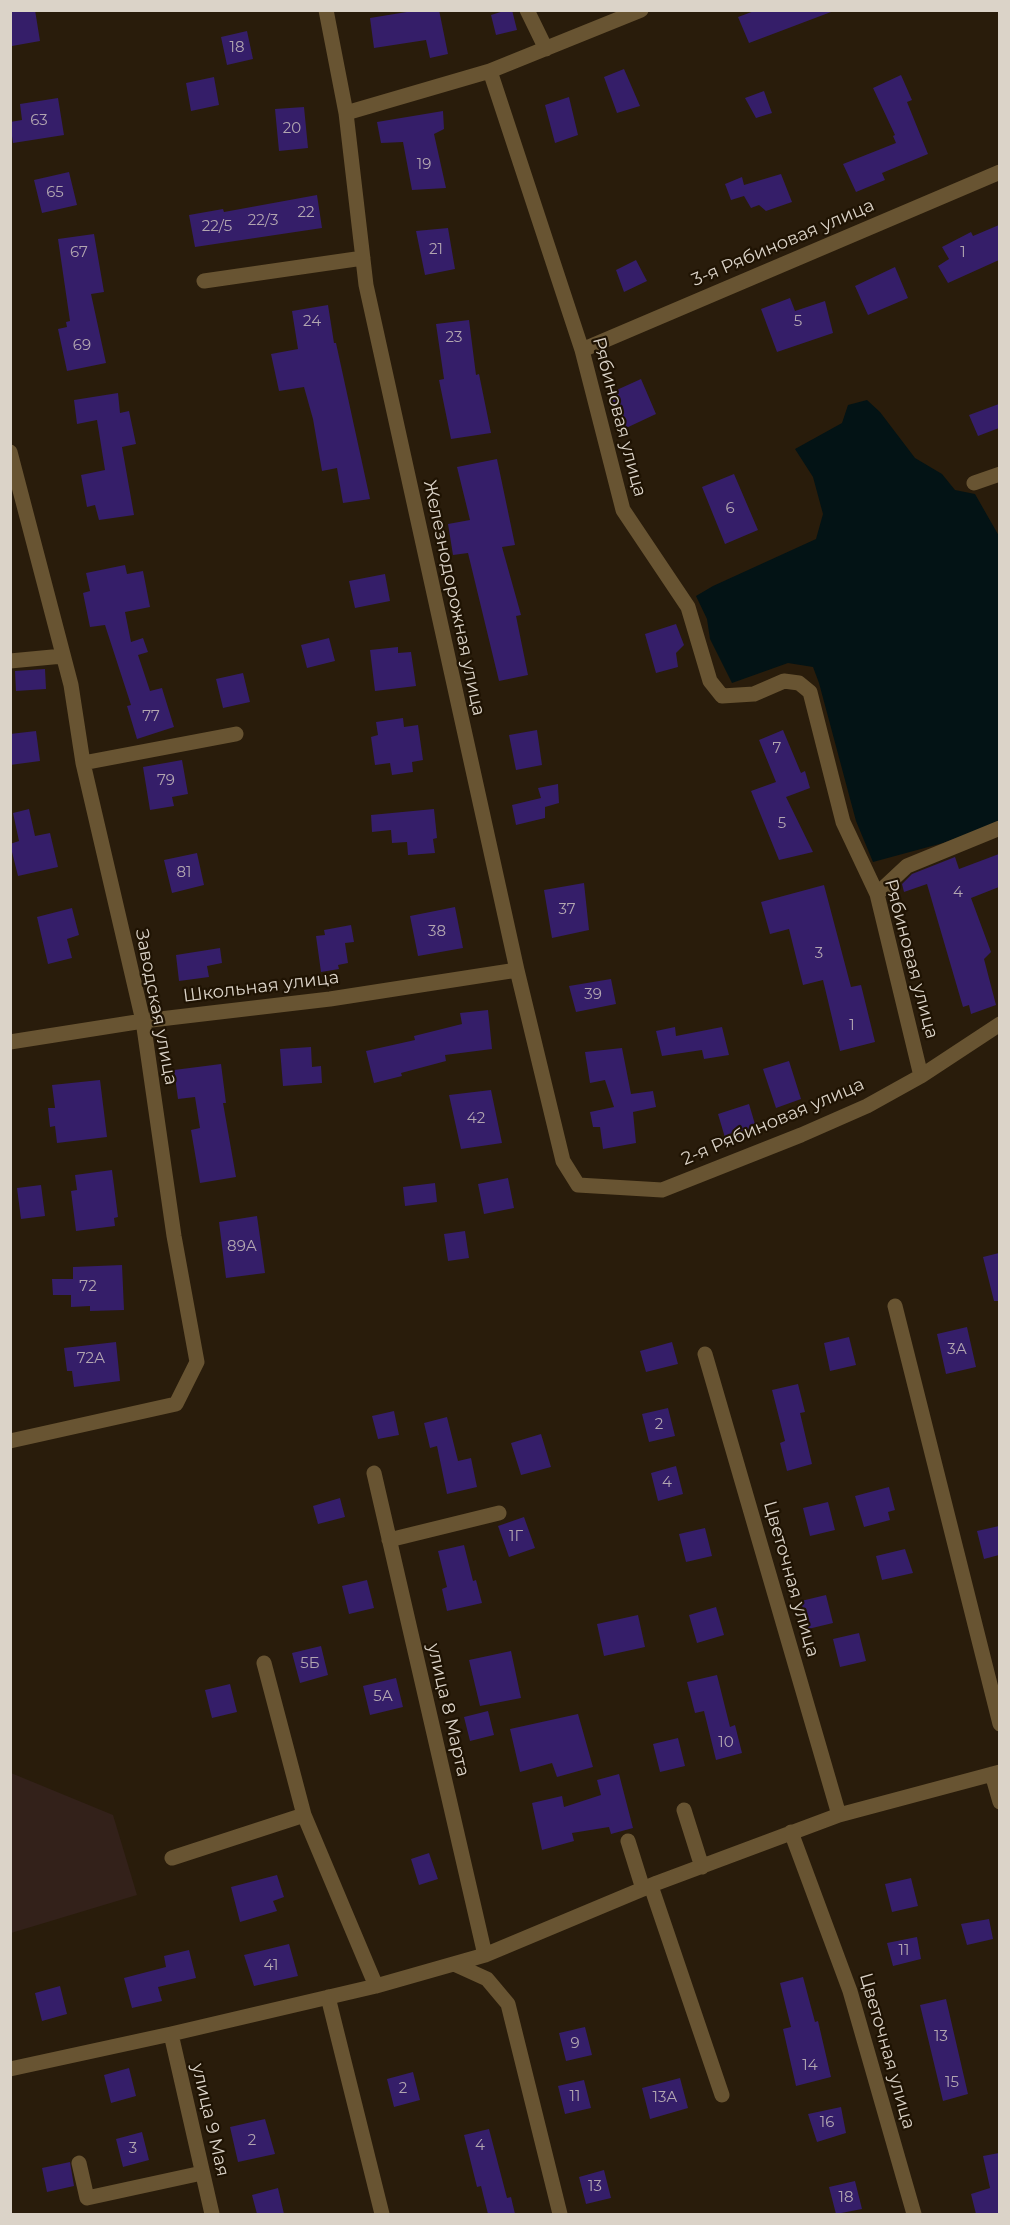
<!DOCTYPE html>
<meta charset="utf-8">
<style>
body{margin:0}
#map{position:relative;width:1010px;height:2225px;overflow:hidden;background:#291c0b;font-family:Montserrat,sans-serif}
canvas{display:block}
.frame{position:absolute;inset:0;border:12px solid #dbd3c8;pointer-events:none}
</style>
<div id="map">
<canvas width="1010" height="2225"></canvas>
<div class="frame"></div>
</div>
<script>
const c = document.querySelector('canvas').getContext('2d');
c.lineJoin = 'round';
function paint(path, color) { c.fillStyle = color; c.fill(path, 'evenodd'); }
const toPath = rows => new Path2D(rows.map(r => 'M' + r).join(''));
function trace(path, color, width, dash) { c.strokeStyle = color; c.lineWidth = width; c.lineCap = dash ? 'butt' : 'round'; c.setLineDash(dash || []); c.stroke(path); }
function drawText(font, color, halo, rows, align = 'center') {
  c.font = font + ' Montserrat,sans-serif'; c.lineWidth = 4.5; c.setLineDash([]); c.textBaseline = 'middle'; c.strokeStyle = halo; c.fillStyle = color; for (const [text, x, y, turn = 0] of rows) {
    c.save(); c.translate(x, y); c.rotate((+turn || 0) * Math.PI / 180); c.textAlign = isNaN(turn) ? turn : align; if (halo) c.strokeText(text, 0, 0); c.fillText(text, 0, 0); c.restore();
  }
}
paint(toPath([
 [11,1773,113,1815,137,1895,11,1933]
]), '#33211a');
paint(toPath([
 [867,400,880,412,915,458,942,474,955,490,975,494,999,536,999,822,943,843,873,862,856,821,819,683,813,667,788,663,732,683,710,639,707,619,696,596,713,586,816,539,823,514,813,477,795,449,842,423,848,405]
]), '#031315');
paint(toPath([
 [10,10,35,10,40,41,12,46],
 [419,10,439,10,448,54,430,58,426,40,374,48,370,18],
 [507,10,512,10,517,30,496,35,491,15],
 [757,10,831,10,831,12,749,43,738,17],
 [247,31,253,59,227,65,221,37],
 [624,69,640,106,617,113,604,77],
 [901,75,912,100,907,102,928,154,882,173,885,180,856,192,843,164,896,143,893,136,895,135,873,88],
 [214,77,219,105,191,111,186,83],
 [764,91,772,113,756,118,745,98],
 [569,97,578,135,555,143,545,105],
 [58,98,64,135,13,143,10,122,22,120,20,104],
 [304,107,308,148,279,151,275,109],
 [443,111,444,129,434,134,446,188,412,190,403,142,381,143,377,122],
 [69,172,77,205,42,213,34,180],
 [781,174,792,202,766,211,759,205,751,208,744,196,731,200,725,184,742,177,744,185],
 [317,195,322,228,195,247,189,215,223,209,224,212],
 [999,225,999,260,948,283,938,266,949,259,942,247,971,232,973,236],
 [448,228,455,269,425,275,416,231],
 [94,234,104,292,91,294,106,363,67,371,58,329,67,327,66,322,70,321,58,239],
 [636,260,647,281,624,292,616,270],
 [895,267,908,298,868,315,855,286],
 [790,298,795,311,825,301,833,333,777,352,761,309],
 [328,305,334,343,336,343,370,499,343,503,337,468,322,471,313,419,304,387,279,391,271,354,298,349,292,311],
 [469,320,476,375,479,374,491,433,451,439,439,380,444,379,436,324],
 [641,379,656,414,624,429,610,393],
 [118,393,120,413,129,411,136,444,122,447,134,515,99,520,95,505,87,507,81,475,105,470,97,420,77,424,74,400],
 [999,404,999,428,978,436,969,415],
 [497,459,515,545,502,547,521,615,516,616,528,675,499,681,468,553,453,555,448,524,470,520,457,467],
 [734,474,758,530,725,544,702,487],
 [125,565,127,574,143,571,150,607,125,612,131,642,143,638,148,652,138,655,150,691,162,688,174,727,137,739,127,706,131,705,105,625,90,627,83,593,90,591,86,573],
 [385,574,390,601,355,608,349,581],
 [676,624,684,645,676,653,678,667,656,673,645,634],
 [329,638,335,661,307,668,301,645],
 [398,647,398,653,411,652,416,686,375,691,370,650],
 [45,669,46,689,16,691,15,671],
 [243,673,250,702,223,708,216,679],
 [403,718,404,727,418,725,423,760,412,762,413,772,392,775,390,763,375,765,371,737,378,735,376,722],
 [537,730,542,765,516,770,509,735],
 [783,730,801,773,805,771,810,788,786,797,813,852,779,860,751,791,776,782,759,740],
 [36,731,40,761,10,765,10,734],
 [182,760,188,794,172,797,174,806,150,810,143,767],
 [558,784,559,803,545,807,545,818,516,825,512,805,541,798,538,788],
 [29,809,35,836,50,833,58,867,18,876,10,844,19,841,13,813],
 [434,809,437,838,433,839,435,853,408,855,407,842,392,843,391,830,372,832,371,815],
 [197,853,204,885,172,893,164,860],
 [999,854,999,887,971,898,991,952,984,959,996,1005,971,1014,969,1005,963,1007,927,884,904,892,902,884,912,874,955,857,959,869],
 [584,883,589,930,552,938,544,890],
 [824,885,851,987,861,985,875,1042,840,1051,823,980,803,985,789,929,770,934,761,902],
 [455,907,463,948,418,956,410,916],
 [72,908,79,935,67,939,72,958,48,964,37,917],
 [351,925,354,942,345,943,348,963,338,965,339,969,321,972,316,936,325,935,324,930],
 [220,948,222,963,207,966,209,977,179,981,176,955],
 [611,979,616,1004,576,1012,569,986],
 [488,1010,492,1049,445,1055,446,1061,401,1073,402,1076,374,1083,366,1051,415,1040,414,1036,462,1024,460,1013],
 [675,1027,676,1036,722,1027,729,1055,704,1059,702,1050,662,1056,656,1031],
 [311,1047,312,1067,321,1066,322,1083,283,1086,280,1049],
 [622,1048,631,1094,653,1091,656,1107,633,1112,636,1143,603,1149,600,1127,593,1127,590,1112,614,1107,605,1080,590,1083,585,1052],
 [789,1061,801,1099,776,1108,763,1069],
 [221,1064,226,1103,223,1103,236,1177,200,1183,191,1130,200,1128,195,1097,178,1099,174,1070],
 [100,1080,107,1137,57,1143,55,1126,50,1127,48,1108,55,1108,52,1085],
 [491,1090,502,1143,461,1149,449,1095],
 [749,1104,757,1131,726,1141,718,1114],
 [112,1170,118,1217,114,1218,115,1226,76,1231,71,1191,77,1190,75,1175],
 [508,1178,514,1208,484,1214,478,1184],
 [435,1183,437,1202,405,1206,403,1187],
 [41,1185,45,1216,21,1219,17,1188],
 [257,1216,265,1273,226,1278,219,1222],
 [465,1231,469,1258,448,1261,444,1234],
 [999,1253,999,1301,994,1301,983,1257],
 [122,1265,124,1310,90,1311,90,1306,71,1307,71,1295,53,1295,52,1279,73,1279,73,1267],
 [967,1327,976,1367,946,1374,937,1334],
 [849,1337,856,1365,830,1371,824,1343],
 [116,1342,120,1381,74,1387,72,1371,67,1371,64,1348],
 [672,1342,678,1364,646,1372,640,1351],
 [798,1384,805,1412,800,1413,812,1464,787,1471,780,1443,785,1441,772,1390],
 [668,1408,675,1436,649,1442,642,1414],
 [394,1411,399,1435,378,1439,372,1416],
 [447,1417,458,1461,471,1458,477,1487,447,1494,437,1446,430,1448,424,1423],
 [541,1434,551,1467,521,1475,511,1443],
 [676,1466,683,1494,658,1501,651,1473],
 [889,1487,895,1510,888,1512,890,1520,864,1527,855,1496],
 [340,1498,345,1517,318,1524,313,1506],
 [828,1502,835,1530,810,1536,803,1508],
 [524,1517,535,1548,509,1557,498,1526],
 [999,1526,999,1555,984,1559,977,1531],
 [705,1528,712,1556,686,1562,679,1534],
 [464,1545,473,1581,476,1580,482,1603,447,1611,442,1589,447,1587,438,1551],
 [905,1549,913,1573,882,1580,876,1556],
 [367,1580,374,1608,349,1614,342,1586],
 [826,1595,833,1623,808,1629,801,1601],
 [716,1607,724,1635,697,1643,689,1615],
 [638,1615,645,1647,604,1656,597,1624],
 [859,1633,866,1661,840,1667,833,1639],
 [321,1646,328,1675,300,1683,292,1653],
 [511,1651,521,1698,480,1706,469,1660],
 [717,1675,730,1727,735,1725,742,1753,716,1760,704,1711,695,1713,687,1682],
 [396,1678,403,1707,370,1715,363,1686],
 [230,1684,237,1712,212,1718,205,1690],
 [488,1711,494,1735,470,1741,464,1717],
 [578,1714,593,1767,557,1777,552,1763,520,1772,510,1729],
 [678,1738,685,1766,660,1772,653,1744],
 [619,1774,633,1828,611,1834,609,1827,572,1833,574,1841,542,1850,532,1803,562,1796,564,1807,601,1795,597,1780],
 [429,1853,438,1879,419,1885,411,1859],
 [277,1875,284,1897,273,1901,277,1911,240,1922,231,1887],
 [911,1878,918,1906,892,1912,885,1884],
 [989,1919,993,1939,967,1945,961,1924],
 [917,1937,921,1959,893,1966,887,1943],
 [289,1944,298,1976,254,1986,244,1955],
 [189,1950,196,1978,158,1987,162,2001,132,2008,124,1978,166,1967,164,1956],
 [803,1977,815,2022,818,2021,831,2077,796,2086,783,2029,791,2027,780,1983],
 [60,1986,67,2014,42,2021,35,1993],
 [946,1999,968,2094,943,2101,920,2005],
 [585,2027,592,2055,566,2061,559,2033],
 [129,2068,136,2096,111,2103,104,2075],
 [413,2072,420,2100,394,2107,387,2079],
 [680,2078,688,2108,650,2119,642,2088],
 [584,2080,591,2108,565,2114,558,2086],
 [841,2107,846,2133,817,2142,808,2114],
 [265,2119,275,2154,238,2162,230,2127],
 [489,2129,507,2198,511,2197,515,2214,488,2214,481,2186,477,2187,464,2135],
 [142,2132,149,2160,123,2167,116,2139],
 [999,2153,999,2214,976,2214,971,2194,990,2188,983,2156],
 [70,2162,74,2186,47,2192,42,2168],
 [604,2170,611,2198,586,2204,579,2177],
 [855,2181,862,2209,836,2214,829,2187],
 [278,2188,284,2214,257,2214,252,2195]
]), '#351e69');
trace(toPath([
 [326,10,346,113,366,285,517,970,563,1161,578,1185,662,1190,801,1135,867,1106,921,1076,1000,1024],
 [527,10,546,49],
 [490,71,582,350,623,510,688,607,710,681,722,696,754,694,784,681,799,683,810,692,843,822,877,894,921,1076],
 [346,113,490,71,641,10],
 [204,281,363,258],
 [582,350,1000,172],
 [10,452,71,685,83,763,143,1021,174,1236,197,1362,176,1404,10,1441],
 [974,483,1000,474],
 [10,661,63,656],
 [83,763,236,734],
 [877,894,907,866,1000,828],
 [10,1042,143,1021,330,999,517,970],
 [895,1306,1000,1724],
 [705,1354,839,1815],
 [374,1473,485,1955],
 [389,1540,499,1513],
 [264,1663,304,1815,376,1986],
 [992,1774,1000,1802],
 [684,1810,702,1867],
 [791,1832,850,1991,914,2214],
 [628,1841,643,1889],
 [172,1858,304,1815],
 [651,1886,722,2095],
 [454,1964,487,1979,508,2004,560,2214],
 [328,1997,382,2214],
 [171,2034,212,2214],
 [10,2069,171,2034,376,1986,485,1955,657,1883,839,1815,1000,1772],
 [79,2163,87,2198,202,2173]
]), '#685432', 15);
drawText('15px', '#b2a6b0', null, [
 ["18",237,48],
 ["63",39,121],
 ["20",292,129],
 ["19",424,165],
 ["65",55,193],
 ["22",306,213],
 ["22/3",263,221],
 ["22/5",217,227],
 ["21",436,250],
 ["67",79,253],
 ["1",963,253],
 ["24",312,322],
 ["5",798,322],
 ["23",454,338],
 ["69",82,346],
 ["6",730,509],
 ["77",151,717],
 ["7",777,749],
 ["79",166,781],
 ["5",782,824],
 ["81",184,873],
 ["4",958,893],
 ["37",567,910],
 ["38",437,932],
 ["3",819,954],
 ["39",593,995],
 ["1",852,1026],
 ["42",476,1119],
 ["89А",242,1247],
 ["72",88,1287],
 ["3А",957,1350],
 ["72А",91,1359],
 ["2",659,1425],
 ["4",667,1483],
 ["1Г",516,1537],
 ["5Б",310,1664],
 ["5А",383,1697],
 ["10",726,1743],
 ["11",904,1951],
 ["41",271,1966],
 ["13",941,2037],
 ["9",575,2044],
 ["14",810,2066],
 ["15",952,2083],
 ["2",403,2089],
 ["11",575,2097],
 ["13А",665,2098],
 ["16",827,2123],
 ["2",252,2141],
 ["4",480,2146],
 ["3",133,2149],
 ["13",595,2187],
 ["18",846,2198]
]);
drawText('18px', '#dbd3c8', '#1f1303', [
 ["3-я Рябиновая улица",783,243,-23],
 ["Рябиновая улица",619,417,75],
 ["Железнодорожная улица",454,598,78],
 ["Рябиновая улица",911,959,75],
 ["Школьная улица",261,987,-7],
 ["Заводская улица",156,1007,79],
 ["2-я Рябиновая улица",773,1122,-23],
 ["Цветочная улица",791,1579,74],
 ["улица 8 Марта",448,1710,77],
 ["Цветочная улица",887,2051,74],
 ["улица 9 Мая",210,2120,77]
]);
</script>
